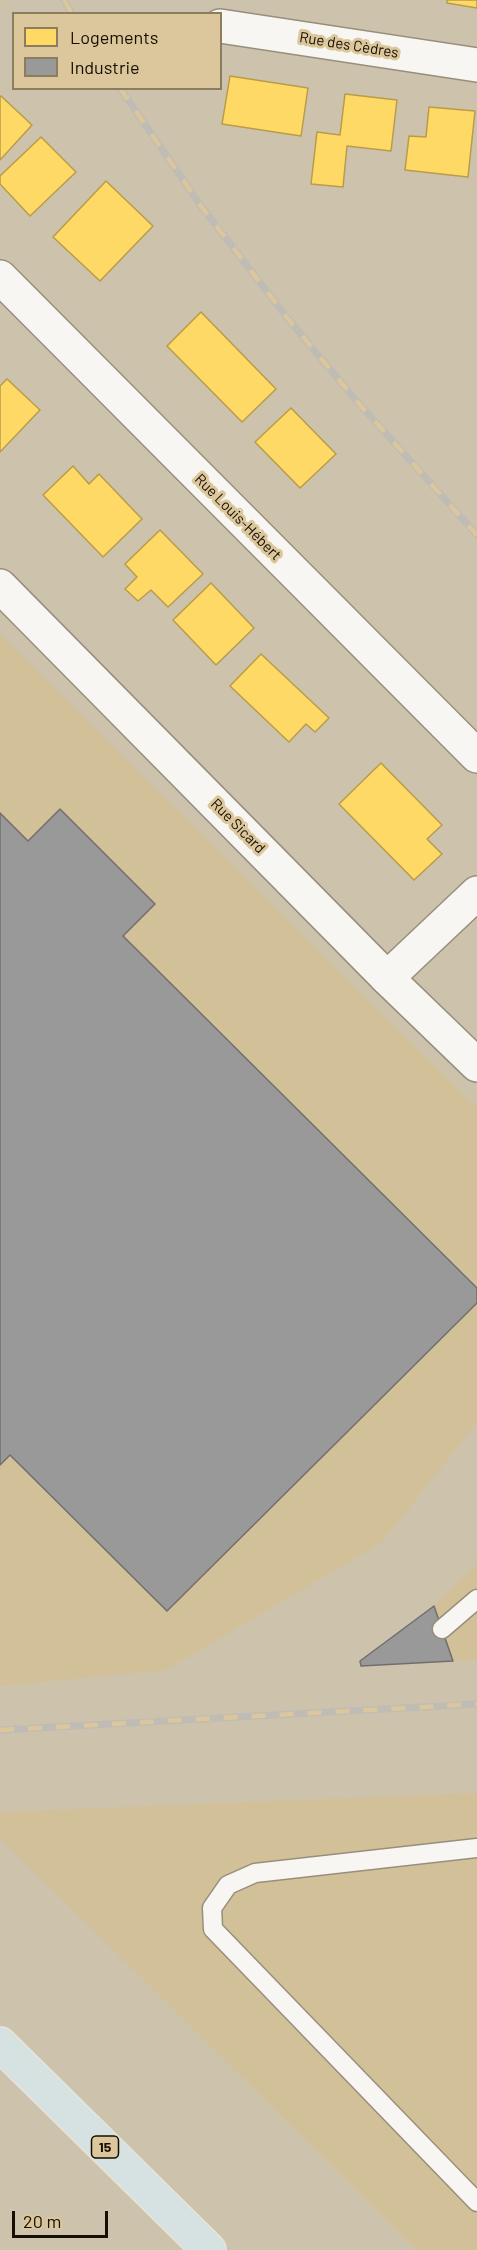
<!DOCTYPE html>
<meta charset="utf-8">
<style>
body{margin:0}
#map{position:relative;width:477px;height:2250px;overflow:hidden;background:#cdc2ab;font-family:Barlow,sans-serif}
canvas{display:block}
.legend{position:absolute;left:12px;top:12px;width:210px;height:78px;box-sizing:border-box;background:#dcc79c;border:2px solid #8c7d5e;margin:0;padding:8px 10px;list-style:none;font-size:18px;color:#150e01}
.legend li{display:flex;align-items:center;gap:12px;height:30px}
.legend b{width:30px;border:2px solid #8c7d5e}
.scale{position:absolute;left:12px;top:2211px;width:96px;height:27px;box-sizing:border-box;border:3px solid #150e01;border-top:0;padding-left:8px;font-size:18px;line-height:21px;white-space:nowrap;color:#150e01;-webkit-text-stroke:4px #dcc79c;paint-order:stroke}
</style>
<div id="map">
<canvas width="477" height="2250"></canvas>
<ul class="legend">
<li><b style="height:16px;background:#ffd966"></b>Logements</li>
<li><b style="height:16px;background:#999"></b>Industrie</li>
</ul>
<div class="scale">20 m</div>
</div>
<script>
const c = document.querySelector('canvas').getContext('2d');
c.lineJoin = 'round';
function paint(path, color) { c.fillStyle = color; c.fill(path, 'evenodd'); }
const toPath = rows => new Path2D(rows.map(r => 'M' + r).join(''));
function trace(path, color, width, dash) { c.strokeStyle = color; c.lineWidth = width; c.lineCap = dash ? 'butt' : 'round'; c.setLineDash(dash || []); c.stroke(path); }
function drawText(font, color, halo, rows, align = 'center') {
  c.font = font + ' Barlow,sans-serif'; c.lineWidth = 6; c.setLineDash([]); c.textBaseline = 'middle'; c.strokeStyle = halo; c.fillStyle = color; for (const [text, x, y, turn = 0] of rows) {
    c.save(); c.translate(x, y); c.rotate((+turn || 0) * Math.PI / 180); c.textAlign = isNaN(turn) ? turn : align; if (halo) c.strokeText(text, 0, 0); c.fillText(text, 0, 0); c.restore();
  }
}
paint(toPath([
 [0,634,477,1108,477,1423,381,1543,166,1670,0,1686],
 [477,1564,477,1660,361,1666,360,1661,434,1606],
 [477,1793,477,2250,417,2250,0,1838,0,1812]
]), '#d2c099');
const homes = toPath([
 [447,0,477,0,477,8,447,3,447,0],
 [230,76,308,88,301,136,222,124,230,76],
 [345,94,397,100,391,151,347,146,343,187,311,184,317,132,340,135,345,94],
 [1,96,32,125,0,160,0,97,1,96],
 [429,107,475,111,468,177,405,170,409,136,426,137,429,107],
 [41,137,76,172,30,216,0,184,0,176,41,137],
 [106,181,153,226,100,281,53,237,106,181],
 [201,312,276,389,242,422,167,346,201,312],
 [7,379,40,410,0,452,0,386,7,379],
 [291,408,336,454,300,488,255,442,291,408],
 [73,466,89,484,99,474,142,519,103,557,43,495,73,466],
 [160,530,203,574,168,607,151,590,138,601,125,589,137,577,125,564,160,530],
 [211,583,254,628,216,665,173,620,211,583],
 [261,654,329,718,315,732,306,724,289,742,230,686,261,654],
 [381,763,442,825,427,839,442,854,414,880,339,804,381,763]
]);
paint(homes, '#ffd966');
trace(homes, '#b99c48', 1.5);
const industry = toPath([
 [60,809,155,904,123,936,477,1288,477,1303,167,1611,10,1455,0,1465,0,813,28,841,60,809],
 [434,1606,453,1661,361,1666,360,1661,434,1606]
]);
paint(industry, '#999');
trace(industry, '#716f6b', 1.5);
const lane = toPath([
 [442,1629,477,1599],
 [477,1848,255,1873,228,1885,212,1908,213,1929,477,2202]
]);
const street = toPath([
 [220,26,477,65],
 [0,277,477,756],
 [387,978,477,893]
]);
const secondary = toPath([
 [0,586,387,978,477,1065]
]);
const highway = toPath([
 [0,2044,209,2250]
]);
trace(lane, '#988e7c', 21);
trace(street, '#988e7c', 36);
trace(secondary, '#988e7c', 36);
trace(highway, '#e8e4d9', 36);
trace(lane, '#f8f6f2', 18);
trace(street, '#f8f6f2', 33);
trace(secondary, '#f8f6f2', 33);
trace(highway, '#d5e2e1', 33);
const rail = toPath([
 [64,0,72,14],
 [120,88,201,206,289,320,354,398,477,535],
 [0,1730,477,1704]
]);
trace(rail, '#bfbcb6', 7);
trace(rail, '#dcc79c', 4.5, [14]);
for (const [x, y, w] of [
 [105,2147,27]
]) { const box = new Path2D(); box.roundRect(x - w / 2, y - 11, w, 22, 4.5); c.fillStyle = '#dcc79c'; c.fill(box); trace(box, '#150e01', 1.5); }
drawText('bold 14px', '#150e01', null, [
 ["15",105,2147]
]);
drawText('15px', '#150e01', '#dcc79c', [
 ["Rue des Cèdres",349,45,9],
 ["Rue Louis-Hébert",238,517,45],
 ["Rue Sicard",238,826,45]
]);
</script>
